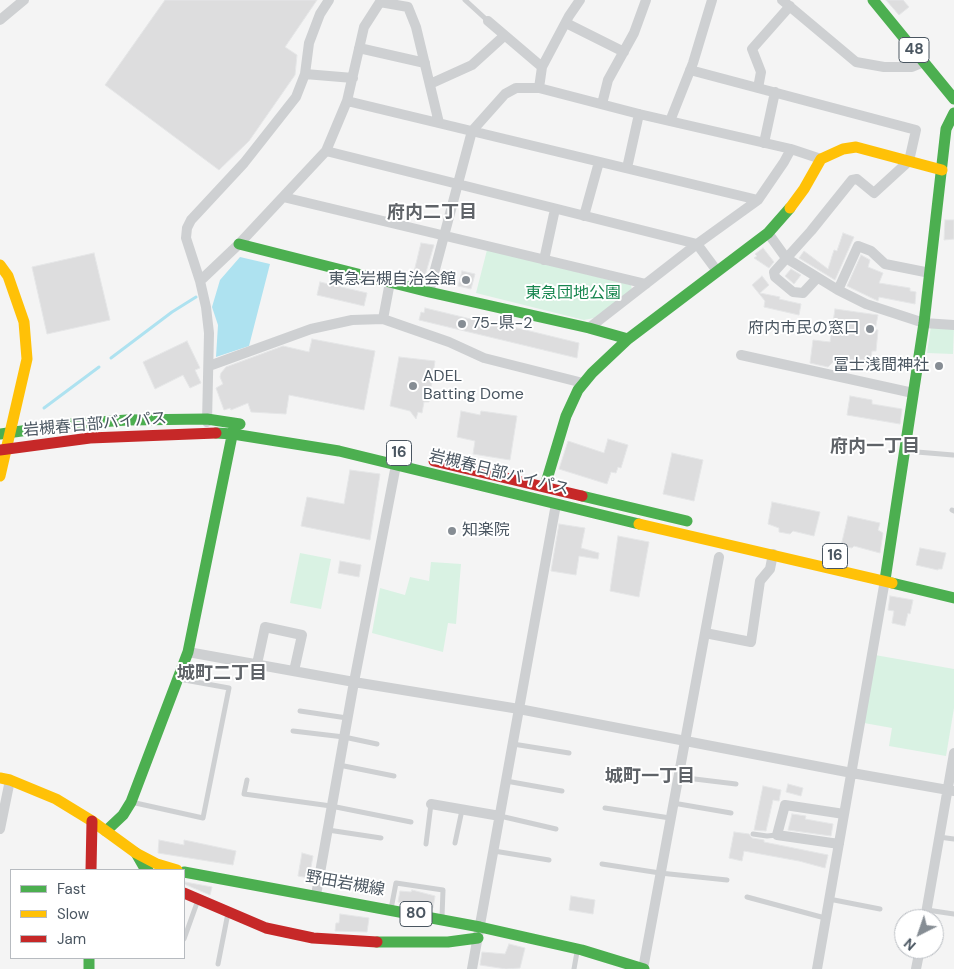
<!DOCTYPE html>
<meta charset="utf-8">
<style>
body{margin:0}
#map{position:relative;width:954px;height:969px;overflow:hidden;background:#f4f4f4;font-family:"DM Sans",sans-serif}
canvas{display:block}
.legend{position:absolute;left:10px;top:869px;width:175px;height:90px;box-sizing:border-box;background:#fff;border:1px solid #b7bbc0;margin:0;padding:6px 9px;list-style:none;font-size:15px;color:#4a5661}
.legend li{display:flex;align-items:center;gap:10px;height:25px}
.legend b{width:25px;border:1px solid #b7bbc0}
.north{position:absolute;left:894px;top:909px;width:50px;height:50px;box-sizing:border-box;background:#fff;border:1px solid #b7bbc0;border-radius:50%;rotate:221deg;font-size:14px;font-weight:700;line-height:20px;text-align:center;color:#4a5661}
.north::after{content:'';display:block;margin:auto;width:18px;height:22px;background:#868d94;clip-path:polygon(50% 0,100% 100%,50% 72%,0 100%)}
</style>
<div id="map">
<canvas width="954" height="969"></canvas>
<ul class="legend">
<li><b style="height:6px;background:#4caf50"></b>Fast</li>
<li><b style="height:6px;background:#ffc107"></b>Slow</li>
<li><b style="height:6px;background:#c62828"></b>Jam</li>
</ul>
<div class="north">N</div>
</div>
<script>
const c = document.querySelector('canvas').getContext('2d');
c.lineJoin = 'round';
function paint(path, color) { c.fillStyle = color; c.fill(path, 'evenodd'); }
const toPath = rows => new Path2D(rows.map(r => 'M' + r).join(''));
function trace(path, color, width, dash) { c.strokeStyle = color; c.lineWidth = width; c.lineCap = dash ? 'butt' : 'round'; c.setLineDash(dash || []); c.stroke(path); }
function drawText(font, color, halo, rows, align = 'center') {
  c.font = font + ' "DM Sans","Noto Sans JP",sans-serif'; c.lineWidth = 4; c.setLineDash([]); c.textBaseline = 'middle'; c.strokeStyle = halo; c.fillStyle = color; for (const [text, x, y, turn = 0] of rows) {
    c.save(); c.translate(x, y); c.rotate((+turn || 0) * Math.PI / 180); c.textAlign = isNaN(turn) ? turn : align; if (halo) c.strokeText(text, 0, 0); c.fillText(text, 0, 0); c.restore();
  }
}
paint(toPath([
 [487,250,631,285,632,290,594,318,584,320,476,293],
 [931,326,954,326,953,354,927,353],
 [300,553,331,559,321,609,290,603],
 [431,562,461,564,456,624,448,623,443,652,372,633,380,588,405,595,410,577,429,581],
 [875,655,954,669,954,708,946,756,889,746,892,728,864,723]
]), '#d9f2e3');
paint(toPath([
 [240,257,270,264,249,346,216,357,218,325,212,307,220,280]
]), '#aee2f0');
trace(toPath([
 [111,358,172,312,196,297],
 [44,408,99,367]
]), '#aee2f0', 3);
const building = toPath([
 [165,0,317,0,285,47,297,55,295,75,249,141,219,170,105,85,165,0],
 [886,0,903,0,909,7,899,15,886,0],
 [945,220,954,220,954,239,944,240,945,220],
 [843,233,854,237,835,280,799,258,804,251,828,269,834,250,837,251,843,233],
 [421,243,434,245,424,279,413,276,421,243],
 [763,248,774,262,769,268,754,258,757,256,755,254,763,248],
 [94,253,110,320,47,334,32,267,94,253],
 [861,255,870,260,868,267,883,273,879,283,910,288,910,291,916,292,915,304,879,297,878,301,847,286,861,255],
 [791,269,801,275,794,284,785,276,791,269],
 [462,271,475,274,471,289,458,286,462,271],
 [762,276,769,285,760,293,780,297,779,299,801,304,799,315,764,307,765,301,752,285,762,276],
 [320,282,367,293,364,306,317,295,320,282],
 [425,308,508,328,509,326,579,343,577,358,419,320,421,312,424,313,425,308],
 [835,309,878,315,875,330,878,330,876,351,872,351,870,365,834,361,828,367,810,363,813,340,830,342,835,309],
 [312,339,375,351,364,410,289,395,286,414,251,412,248,403,231,410,230,408,224,410,216,388,223,384,220,377,221,373,226,367,283,346,309,352,312,339],
 [187,341,200,368,195,370,201,383,190,388,183,375,155,389,143,362,187,341],
 [399,357,435,361,429,402,424,402,422,413,418,412,416,419,410,411,390,406,399,357],
 [850,396,872,400,872,404,902,409,900,424,847,415,850,396],
 [461,411,480,415,481,411,517,416,510,460,473,454,475,441,457,437,461,411],
 [608,439,628,445,621,468,618,467,616,473,611,472,607,484,559,469,568,441,604,453,608,439],
 [672,453,703,460,694,501,663,494,672,453],
 [350,470,380,474,370,540,301,526,307,497,344,504,350,470],
 [772,502,820,512,814,536,793,531,790,534,779,532,779,528,768,524,772,502],
 [848,516,880,523,878,530,883,533,880,553,854,546,852,548,841,546,848,516],
 [559,524,585,528,581,548,599,553,598,559,579,556,576,575,551,571,559,524],
 [618,536,649,542,639,597,610,591,618,536],
 [920,548,946,553,942,569,938,569,938,570,916,565,920,548],
 [340,561,361,565,359,577,338,573,340,561],
 [890,596,913,600,910,614,908,613,905,626,892,623,894,611,888,610,890,596],
 [788,784,803,788,801,796,786,792,788,784],
 [763,786,781,790,779,801,773,800,766,831,754,830,763,786],
 [792,814,806,816,805,819,833,824,831,836,788,830,792,814],
 [734,832,749,834,752,838,764,840,764,842,828,855,825,868,799,861,744,851,742,861,729,858,734,832],
 [159,840,184,845,184,840,236,851,233,865,158,853,159,840],
 [302,853,313,856,309,878,298,876,302,853],
 [185,882,212,887,210,895,184,884,185,882],
 [412,890,435,896,433,908,398,902,400,891,411,892,412,890],
 [571,896,595,900,593,914,569,910,571,896],
 [340,914,369,918,367,932,335,931,336,923,339,923,340,914],
 [509,944,525,948,520,968,506,969,480,965,482,952,505,954,509,944]
]);
paint(building, '#ddddde');
trace(building, '#e5e6e7', 1);
trace(toPath([
 [465,0,488,21],
 [905,451,953,455],
 [952,510,954,511],
 [300,711,347,718],
 [293,731,344,737,377,744],
 [513,744,569,753],
 [339,765,394,776],
 [678,777,736,784],
 [247,780,244,794,331,806,411,822],
 [506,781,562,791],
 [131,802,203,818,229,688,179,679],
 [673,803,731,813],
 [605,808,670,818],
 [500,816,556,829],
 [328,830,381,838],
 [753,834,767,836,777,835],
 [939,837,954,839],
 [455,843,462,810],
 [426,844,431,804],
 [494,851,549,860],
 [602,864,660,873,727,880],
 [747,897,825,918],
 [829,899,880,909],
 [391,909,396,883,443,890,442,917],
 [927,910,954,914],
 [184,939,198,900],
 [218,964,228,913],
 [574,969,577,952]
]), '#ced0d2', 5);
trace(toPath([
 [782,0,856,62,884,67,912,67,924,62],
 [0,20,24,0],
 [488,21,542,67],
 [566,23,624,52],
 [359,48,425,63],
 [690,70,916,130,909,161,874,193,857,179,852,180,811,231,774,272,775,277,793,292,803,293,817,278],
 [305,74,353,78],
 [430,84,472,65,504,36],
 [539,88,542,67,569,16,580,0],
 [758,88,761,72,752,49,790,6],
 [347,101,758,200],
 [602,104,608,80,634,33,646,0],
 [670,121,693,63,712,0],
 [764,143,775,92],
 [326,151,697,244,717,271],
 [627,168,639,114],
 [283,197,646,284],
 [584,216,599,162],
 [768,233,786,258,838,290,866,304,924,323,954,325],
 [544,260,555,209],
 [200,281,239,244,326,151,347,101,364,27,380,2,408,7,416,27,439,123],
 [838,290,858,246,871,251,885,264,930,273],
 [429,292,472,131,505,94,516,88,539,88,639,114,791,149,821,159],
 [383,319,390,282],
 [589,328,697,244,758,200,784,162,791,149],
 [741,355,913,393],
 [209,366,311,329,352,320,383,319,449,342,484,358,583,383],
 [207,422,209,333,206,307,200,281,186,238,187,228,191,220,244,163,296,97,305,74,309,43,320,14,329,0],
 [705,633,751,642,760,581,770,569,773,554],
 [188,652,354,682,519,709,852,773,954,791],
 [257,664,265,627,302,635,294,671],
 [431,804,500,816],
 [0,829,10,780],
 [839,844,777,835,785,805,844,814],
 [316,895,354,682,396,465],
 [925,919,954,753],
 [472,969,556,504],
 [643,969,719,557],
 [817,969,885,580],
 [916,969,920,949]
]), '#ced0d2', 10);
trace(toPath([
 [873,0,954,99],
 [239,244,429,292,589,328,628,339],
 [216,433,233,434,339,451,639,524],
 [0,434,71,424,127,420,207,419,240,424],
 [545,486,566,416,578,390,592,373,628,339,768,233,790,208],
 [582,496,687,521],
 [885,580,924,323,946,129,954,113],
 [892,583,954,598],
 [106,831,123,815,131,802,188,652,234,426],
 [136,853,144,867,148,870],
 [184,872,480,927,582,950,644,969],
 [377,942,448,942,478,938],
 [89,958,89,969]
]), '#4caf50', 11);
trace(toPath([
 [790,208,804,189,821,159,843,149,856,147,942,170],
 [0,265,8,276,24,322,27,359,0,476],
 [639,524,892,583],
 [0,778,10,780,56,799,92,821,136,853,157,864,177,870]
]), '#ffc107', 11);
trace(toPath([
 [0,450,90,438,216,433],
 [434,461,582,496],
 [91,870,92,821],
 [184,893,266,928,313,938,377,942]
]), '#c62828', 11);
for (const [x, y, r, color] of [
 [466,280,5,"#868d94"],
 [462,324,5,"#868d94"],
 [870,329,5,"#868d94"],
 [939,366,5,"#868d94"],
 [413,386,5,"#868d94"],
 [452,531,5,"#868d94"]
]) { const dot = new Path2D(); dot.arc(x, y, r, 0, 2 * Math.PI); c.fillStyle = color; c.fill(dot); trace(dot, '#fff', 2); }
for (const [x, y, w] of [
 [914,50,30],
 [399,453,25],
 [835,556,25],
 [416,914,32]
]) { const box = new Path2D(); box.roundRect(x - w / 2, y - 12.5, w, 25, 4); c.fillStyle = '#fff'; c.fill(box); trace(box, '#4a5661', 1); }
drawText('bold 15px', '#4a5661', null, [
 ["48",914,50],
 ["16",399,453],
 ["16",835,556],
 ["80",416,914]
]);
drawText('16px', '#4a5661', '#fff', [
 ["東急岩槻自治会館",456,280],
 ["75-県-2",472,324,"left"],
 ["府内市民の窓口",860,329],
 ["冨士浅間神社",929,366],
 ["ADEL",423,377,"left"],
 ["Batting Dome",423,395,"left"],
 ["知楽院",462,531,"left"]
], 'right');
drawText('16px', '#17864f', '#fff', [
 ["東急団地公園",573,294]
]);
drawText('16px', '#4a5661', '#fff', [
 ["岩槻春日部バイパス",95,425,-5],
 ["岩槻春日部バイパス",499,473,14],
 ["野田岩槻線",345,884,10]
]);
drawText('bold 18px', '#5f6368', '#fff', [
 ["府内二丁目",432,213],
 ["府内一丁目",875,447],
 ["城町二丁目",222,674],
 ["城町一丁目",650,777]
]);
</script>
